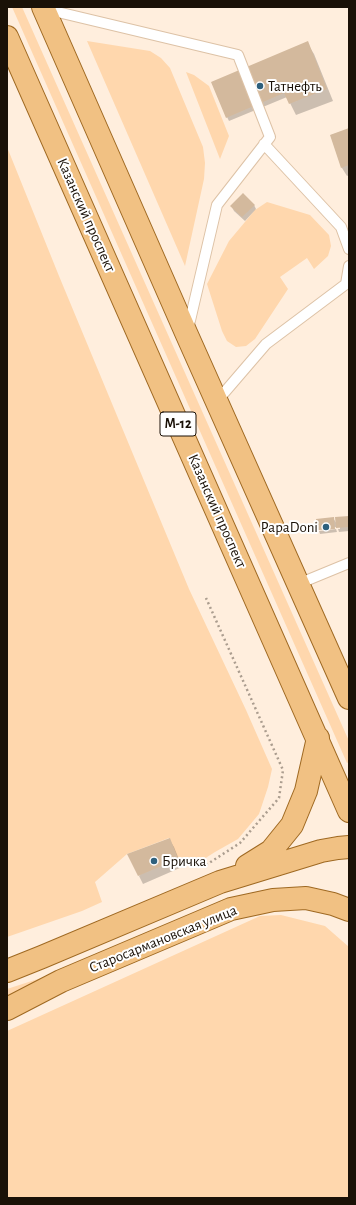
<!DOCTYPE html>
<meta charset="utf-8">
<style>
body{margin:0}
#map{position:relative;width:356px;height:1205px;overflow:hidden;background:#fed;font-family:"Alegreya Sans",sans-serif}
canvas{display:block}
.frame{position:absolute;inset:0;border:8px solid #1a1107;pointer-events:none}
</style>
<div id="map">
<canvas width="356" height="1205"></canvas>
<div class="frame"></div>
</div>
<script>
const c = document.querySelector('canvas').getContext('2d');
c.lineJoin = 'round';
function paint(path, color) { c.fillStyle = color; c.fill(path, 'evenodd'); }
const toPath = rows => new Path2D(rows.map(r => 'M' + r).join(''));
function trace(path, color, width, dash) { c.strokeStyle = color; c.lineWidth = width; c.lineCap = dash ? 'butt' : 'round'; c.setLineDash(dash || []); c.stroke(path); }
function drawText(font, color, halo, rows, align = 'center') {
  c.font = font + ' "Alegreya Sans",sans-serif'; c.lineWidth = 4; c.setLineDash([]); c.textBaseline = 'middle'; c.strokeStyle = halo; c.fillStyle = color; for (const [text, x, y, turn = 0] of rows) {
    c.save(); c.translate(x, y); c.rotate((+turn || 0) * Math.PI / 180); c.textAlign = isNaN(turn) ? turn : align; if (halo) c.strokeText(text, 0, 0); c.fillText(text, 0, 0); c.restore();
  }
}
paint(toPath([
 [12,7,22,7,349,741,349,762,347,763],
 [87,41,150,51,161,58,170,68,203,147,205,163,204,179,185,266],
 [186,72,194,75,209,86,229,136,220,159],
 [7,147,59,276,189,589,246,710,272,769,268,787,259,814,238,839,215,852,190,868,189,865,178,859,169,838,127,854,95,882,102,902,82,911,7,937],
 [267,202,310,215,329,235,331,246,328,256,314,269,307,258,280,277,288,289,255,339,246,346,236,347,227,341,222,331,207,284,229,241,255,210],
 [281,915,325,926,349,947,349,1198,7,1198,7,1031,260,916],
 [44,977,46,980,7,1003,7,989]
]), '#ffd7ad');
paint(toPath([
 [307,43,314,54,333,101,296,115,287,97,229,121,227,117],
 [349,129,349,175,347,176,342,168,331,135],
 [254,205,256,209,245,221,234,211,232,207],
 [349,517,349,531,339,532,338,529,340,529,340,527,337,527,336,526,336,527,318,530,317,520,333,518,337,524,336,518],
 [336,529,337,532,320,534,319,531],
 [169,839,174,847,182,867,143,884,139,876]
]), '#0003');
paint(toPath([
 [308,41,327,89,289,104,284,93,226,118,211,82],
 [349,128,349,165,341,168,330,135],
 [243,193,255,205,242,217,230,206],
 [349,516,349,527,336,528,335,517],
 [334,517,335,529,317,530,316,519],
 [170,838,178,859,138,876,127,854]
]), '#d3b99d');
const lane = toPath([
 [45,9,238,55,270,137,217,205,188,329],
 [264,144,341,227,349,249],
 [217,401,266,344,346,284,349,266],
 [298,584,349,563]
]);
const primary = toPath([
 [43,7,187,335,349,698],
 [7,37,349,811],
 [247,866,271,851,292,825,306,791,318,738],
 [7,971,42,957,220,882,321,851,338,848,349,847],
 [7,1009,61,981,231,909,273,900,306,898,333,904,349,910]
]);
trace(lane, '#ddc2a6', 12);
trace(primary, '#9f6922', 24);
trace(toPath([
 [206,865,240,843,279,798,283,770,206,598]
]), '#ab9d8f', 2.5, [2, 3]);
trace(lane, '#fff', 10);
trace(primary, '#f1c183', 22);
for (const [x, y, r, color] of [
 [260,86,4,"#2e607d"],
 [326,527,4,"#2e607d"],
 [154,861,4,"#2e607d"]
]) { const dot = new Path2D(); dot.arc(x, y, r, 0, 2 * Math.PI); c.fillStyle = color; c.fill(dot); trace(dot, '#fff', 1.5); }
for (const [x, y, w] of [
 [178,424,36]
]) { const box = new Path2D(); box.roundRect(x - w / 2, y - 12, w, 24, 3); c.fillStyle = '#fff'; c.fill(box); trace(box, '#1a1107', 1); }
drawText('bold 14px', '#1a1107', null, [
 ["М-12",178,424]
]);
drawText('15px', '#1a1107', '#fff', [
 ["Татнефть",268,86],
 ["PapaDoni",318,527,"right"],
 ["Бричка",162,861]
], 'left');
drawText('15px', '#1a1107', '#fff', [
 ["Казанский проспект",86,215,66],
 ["Казанский проспект",217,511,66],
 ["Старосармановская улица",163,939,-22]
]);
</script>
